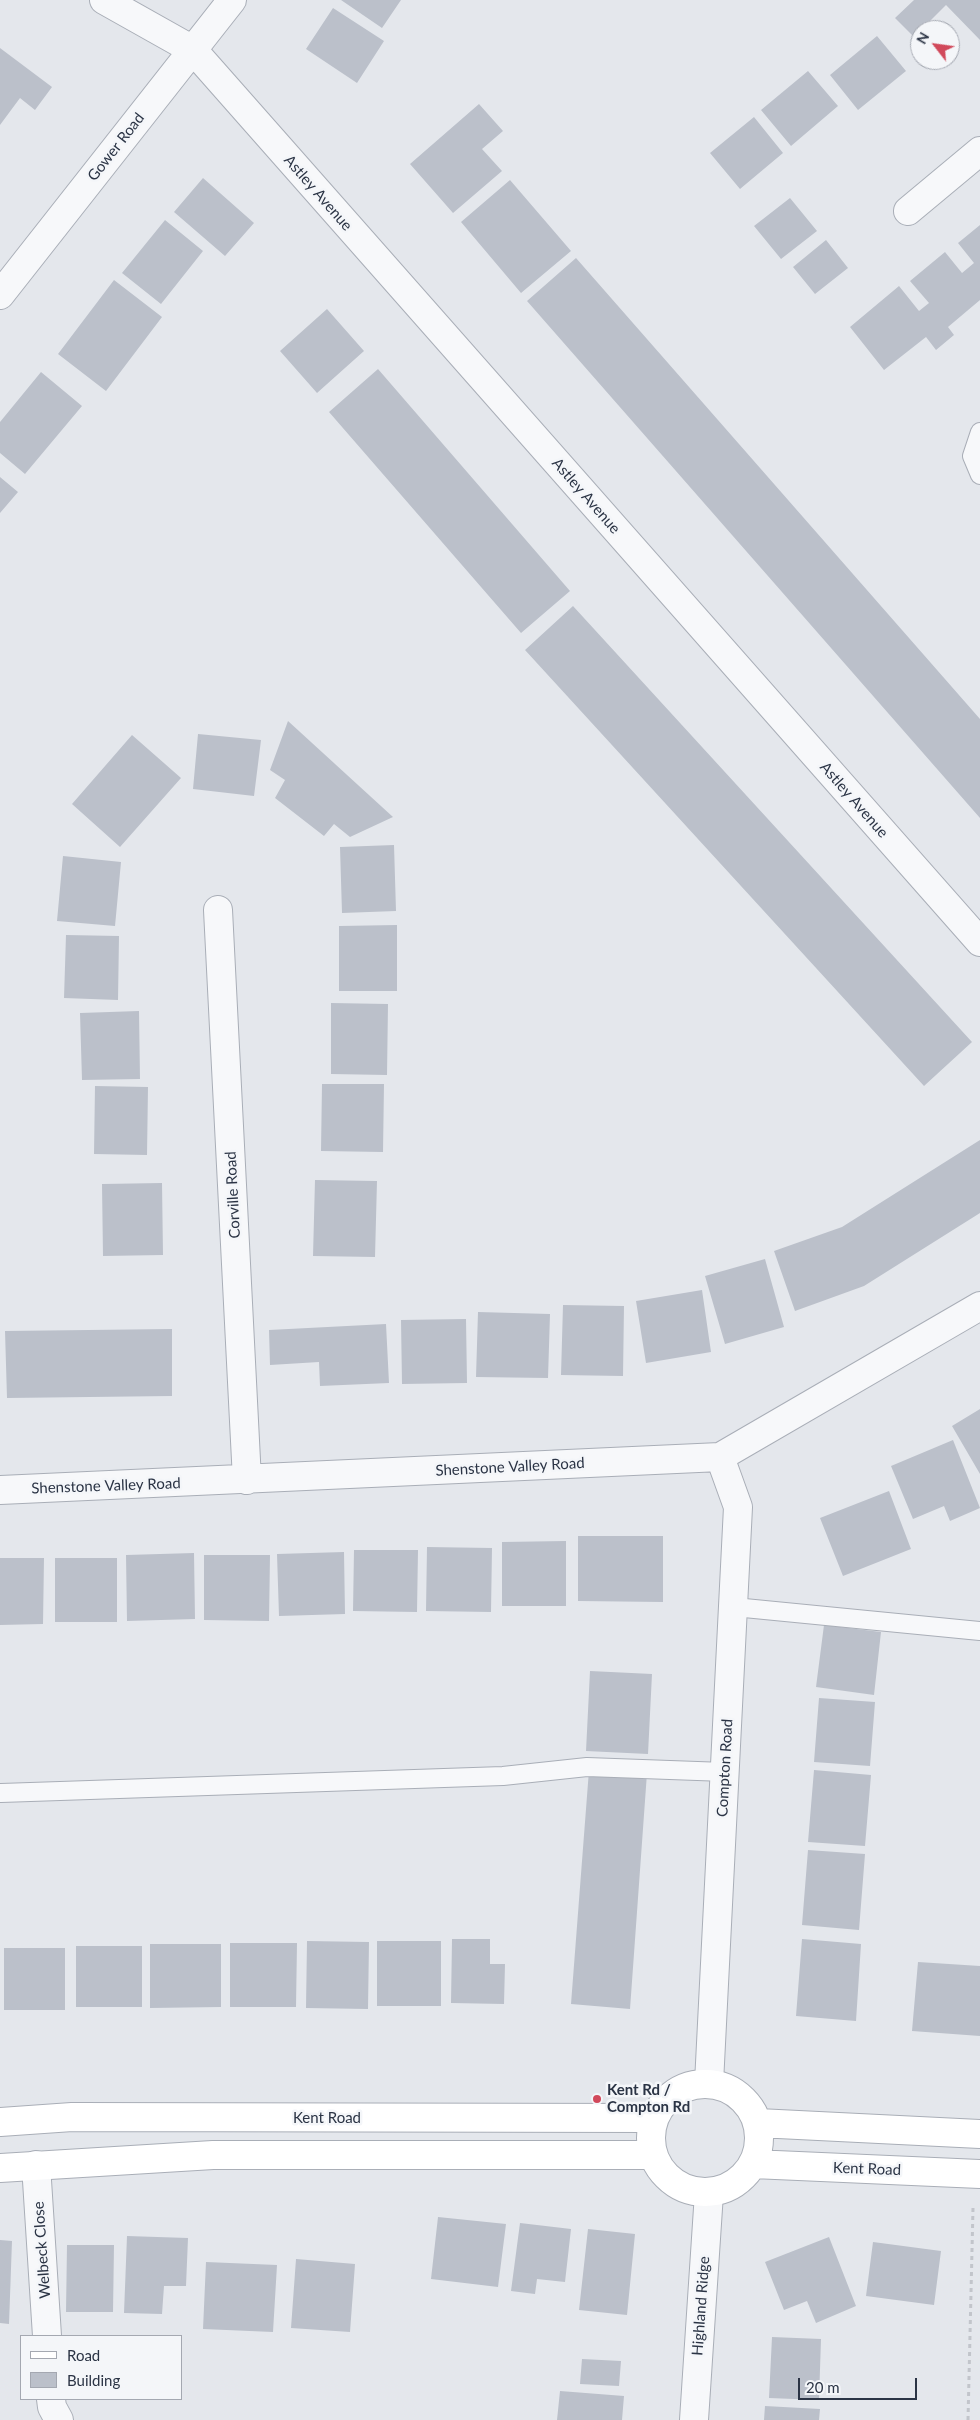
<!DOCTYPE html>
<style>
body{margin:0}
#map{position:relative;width:980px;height:2420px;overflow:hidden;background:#e4e7ec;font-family:Lato,sans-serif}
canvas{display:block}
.legend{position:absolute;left:20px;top:2335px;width:162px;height:65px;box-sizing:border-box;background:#f4f6f9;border:1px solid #a4a8b1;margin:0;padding:6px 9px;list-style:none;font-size:15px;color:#2b3445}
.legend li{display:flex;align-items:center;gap:10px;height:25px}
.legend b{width:25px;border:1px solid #a4a8b1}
.north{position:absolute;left:910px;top:20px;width:50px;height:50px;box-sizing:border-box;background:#f4f6f9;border:1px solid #a4a8b1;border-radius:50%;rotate:300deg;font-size:14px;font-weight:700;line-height:20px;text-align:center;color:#2b3445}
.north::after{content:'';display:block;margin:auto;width:18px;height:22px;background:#d1495b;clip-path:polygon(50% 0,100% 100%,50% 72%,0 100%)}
.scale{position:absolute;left:798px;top:2378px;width:119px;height:22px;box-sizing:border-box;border:2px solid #2b3445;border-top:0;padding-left:6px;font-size:15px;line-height:18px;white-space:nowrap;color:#2b3445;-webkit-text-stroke:4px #f4f6f9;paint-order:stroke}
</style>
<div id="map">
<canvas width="980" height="2420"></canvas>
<ul class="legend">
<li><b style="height:6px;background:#fff"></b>Road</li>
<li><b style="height:14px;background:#bbc0ca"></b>Building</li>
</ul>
<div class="north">N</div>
<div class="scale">20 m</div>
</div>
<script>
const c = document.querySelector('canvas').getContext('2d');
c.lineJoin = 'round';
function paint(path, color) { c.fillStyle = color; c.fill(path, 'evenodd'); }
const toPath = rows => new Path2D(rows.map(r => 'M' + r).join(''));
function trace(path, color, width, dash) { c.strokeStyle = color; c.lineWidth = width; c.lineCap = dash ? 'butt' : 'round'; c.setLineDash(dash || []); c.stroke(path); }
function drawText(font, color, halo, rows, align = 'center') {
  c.font = font + ' Lato,sans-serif'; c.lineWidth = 5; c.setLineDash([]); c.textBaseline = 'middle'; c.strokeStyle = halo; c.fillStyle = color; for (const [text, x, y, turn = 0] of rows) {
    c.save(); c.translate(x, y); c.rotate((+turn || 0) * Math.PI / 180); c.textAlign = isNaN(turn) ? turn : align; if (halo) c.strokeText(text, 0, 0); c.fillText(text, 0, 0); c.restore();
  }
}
paint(toPath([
 [341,0,401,0,382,28],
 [914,0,980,0,980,40,946,5,914,37,895,18],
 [333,8,384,41,357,83,306,49],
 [877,36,906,71,858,110,830,75],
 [0,48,52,87,35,110,20,98,0,125],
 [808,71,838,106,791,146,761,110],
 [479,104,503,131,482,149,502,171,453,213,410,164],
 [754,117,783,153,740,189,710,153],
 [203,178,254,223,225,256,174,212],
 [510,180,571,251,521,293,461,222],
 [790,198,817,231,781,259,754,226],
 [165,220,203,251,161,304,122,273],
 [980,225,980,300,948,327,954,335,936,350,926,337,884,370,850,327,899,286,919,311,929,303,910,281,945,252,962,273,974,263,958,243],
 [826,240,848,268,815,294,793,267],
 [576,258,980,719,980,818,527,301],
 [114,280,162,317,106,391,58,354],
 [327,309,364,351,317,393,280,351],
 [378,369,570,591,521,633,329,412],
 [41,372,82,406,25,474,0,453,0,422],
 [0,477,18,492,0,513],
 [573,606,972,1042,924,1086,525,650],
 [288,721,393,817,350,837,334,824,324,836,275,798,285,780,270,770],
 [198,734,261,740,254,796,193,789],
 [132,735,181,778,120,847,72,804],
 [394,845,396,911,342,913,340,847],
 [63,856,121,862,115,926,57,921],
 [397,925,397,991,339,991,339,926],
 [66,935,119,936,118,1000,64,998],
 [331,1003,388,1004,387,1075,331,1074],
 [139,1011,140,1079,82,1080,80,1013],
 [322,1084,384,1084,383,1152,321,1151],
 [95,1086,148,1087,147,1155,94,1154],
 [980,1140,980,1213,864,1286,795,1311,774,1251,842,1227],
 [315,1180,377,1181,375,1257,313,1256],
 [162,1183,163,1255,103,1256,102,1184],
 [765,1259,784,1327,725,1344,705,1276],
 [702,1290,711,1352,646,1363,636,1301],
 [563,1305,624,1306,623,1376,561,1375],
 [478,1312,550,1314,548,1378,476,1377],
 [466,1319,467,1383,402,1384,401,1320],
 [386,1324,389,1383,320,1386,319,1362,270,1365,269,1330],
 [172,1329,172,1396,7,1398,5,1331],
 [980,1409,980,1474,952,1426],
 [953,1440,980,1508,950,1521,944,1506,913,1519,891,1466],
 [889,1491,911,1549,843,1576,820,1518],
 [578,1536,663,1536,663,1602,578,1601],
 [566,1541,566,1606,502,1606,502,1542],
 [427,1547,492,1548,491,1612,426,1611],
 [354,1550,418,1550,417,1612,353,1611],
 [344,1552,345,1614,279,1616,277,1554],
 [194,1553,195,1619,127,1621,126,1555],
 [204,1555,270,1555,269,1621,204,1620],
 [0,1558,44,1558,43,1624,0,1625],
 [55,1558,117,1558,117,1622,55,1622],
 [824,1625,881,1632,874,1695,816,1687],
 [590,1671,652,1674,648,1754,586,1751],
 [819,1698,875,1702,870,1766,814,1762],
 [589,1770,647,1773,630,2009,571,2004],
 [814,1770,871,1775,865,1846,808,1842],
 [808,1850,865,1854,859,1930,802,1925],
 [452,1939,490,1939,490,1964,505,1964,504,2004,451,2003],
 [802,1939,861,1944,856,2021,796,2016],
 [307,1941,369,1942,368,2009,306,2008],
 [377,1941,441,1941,441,2006,377,2006],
 [230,1943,297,1943,296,2007,230,2007],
 [150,1944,221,1944,221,2007,150,2008],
 [76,1946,142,1946,142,2007,76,2007],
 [4,1948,65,1948,65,2010,4,2010],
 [918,1962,980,1966,980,2036,912,2031],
 [438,2217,506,2224,498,2287,431,2279],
 [520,2223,571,2229,565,2282,537,2279,535,2294,511,2291],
 [588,2229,635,2234,627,2315,579,2310],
 [127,2236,188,2238,186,2286,164,2286,162,2314,124,2313],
 [829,2237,856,2306,816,2323,807,2301,784,2310,765,2262],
 [0,2240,12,2241,9,2324,0,2323],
 [873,2242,941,2251,934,2305,866,2296],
 [67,2245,114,2245,113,2312,66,2312],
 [296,2259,355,2264,350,2332,291,2328],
 [206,2262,277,2265,273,2332,203,2329],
 [772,2337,821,2339,819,2400,769,2398],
 [582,2359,621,2361,619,2386,580,2384],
 [560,2391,624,2396,622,2420,557,2420],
 [765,2406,820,2409,819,2420,764,2420]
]), '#bbc0ca');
const lane = toPath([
 [980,432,972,456,980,475],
 [734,1607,980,1631],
 [1,1793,503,1776,587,1767,725,1772]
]);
const street = toPath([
 [104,0,193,50,980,942],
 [908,211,980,151],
 [0,295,232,0],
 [218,910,247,1480],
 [0,1490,720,1457,980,1306],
 [709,2083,738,1507,720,1457],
 [36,2165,47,2336],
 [51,2399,52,2407,59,2420],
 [694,2420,709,2193]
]);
const secondary = toPath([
 '651 2138a54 54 0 1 1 108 0a54 54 0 1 1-108 0Z',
 [0,2122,72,2117,654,2118],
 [758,2123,980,2134],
 [753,2164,980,2174],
 [0,2168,213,2155,653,2155]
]);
trace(lane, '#a9aeb7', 20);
trace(street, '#a9aeb7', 30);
trace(secondary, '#a9aeb7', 30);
trace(toPath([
 [968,2420,973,2208]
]), '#c2c5cb', 3, [4, 4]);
trace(lane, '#f7f8fa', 18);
trace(street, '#f7f8fa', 28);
trace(secondary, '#fff', 28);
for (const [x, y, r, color] of [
 [597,2099,5,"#d1495b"]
]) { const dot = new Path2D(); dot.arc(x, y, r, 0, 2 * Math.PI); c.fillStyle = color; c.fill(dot); trace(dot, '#f4f6f9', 2); }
drawText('15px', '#2b3445', '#f4f6f9', [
 ["Gower Road",116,147,-52],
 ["Astley Avenue",318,193,49],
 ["Astley Avenue",586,496,49],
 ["Astley Avenue",854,800,49],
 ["Corville Road",233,1195,-93],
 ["Shenstone Valley Road",510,1467,-3],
 ["Shenstone Valley Road",106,1486,-2],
 ["Compton Road",725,1768,-87],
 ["Kent Road",327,2118],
 ["Kent Road",867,2169,2],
 ["Welbeck Close",42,2250,-94],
 ["Highland Ridge",701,2306,-86]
]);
drawText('bold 15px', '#2b3445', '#f4f6f9', [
 ["Kent Rd /",607,2090],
 ["Compton Rd",607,2107]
], 'left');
</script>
